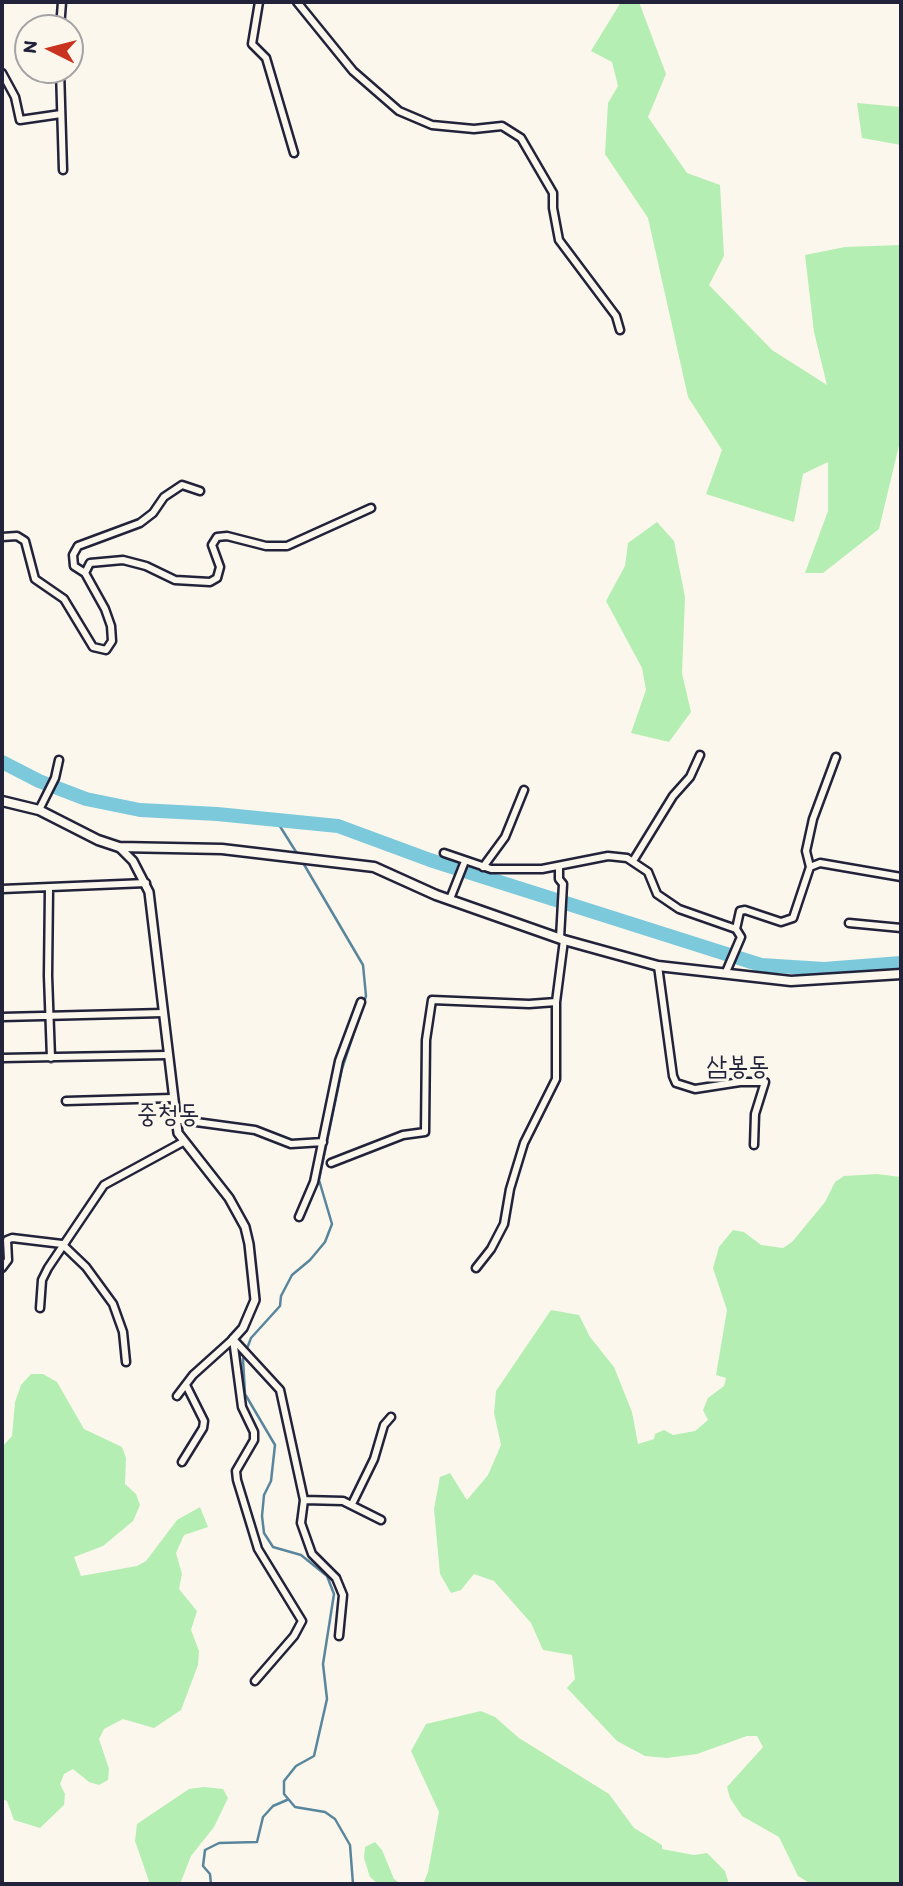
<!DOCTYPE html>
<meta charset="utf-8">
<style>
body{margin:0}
#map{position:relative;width:903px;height:1886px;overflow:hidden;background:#fbf7ec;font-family:Itim,sans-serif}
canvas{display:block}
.frame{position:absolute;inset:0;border:4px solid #22223b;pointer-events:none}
.north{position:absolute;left:14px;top:14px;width:70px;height:70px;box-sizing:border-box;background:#fbf7ec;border:2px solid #a4a2a5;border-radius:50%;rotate:276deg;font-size:19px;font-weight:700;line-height:28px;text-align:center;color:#22223b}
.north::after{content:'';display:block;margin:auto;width:24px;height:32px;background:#c8321e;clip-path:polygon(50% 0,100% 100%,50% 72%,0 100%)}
</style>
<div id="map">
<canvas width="903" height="1886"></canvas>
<div class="frame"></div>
<div class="north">N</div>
</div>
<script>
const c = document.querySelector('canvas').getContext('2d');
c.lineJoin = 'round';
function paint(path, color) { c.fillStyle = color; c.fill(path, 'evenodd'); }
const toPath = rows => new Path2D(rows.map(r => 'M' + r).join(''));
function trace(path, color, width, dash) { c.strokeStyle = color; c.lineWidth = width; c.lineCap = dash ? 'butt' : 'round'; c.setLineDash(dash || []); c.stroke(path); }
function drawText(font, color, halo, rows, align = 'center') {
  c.font = font + ' Itim,"Poor Story",sans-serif'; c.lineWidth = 6; c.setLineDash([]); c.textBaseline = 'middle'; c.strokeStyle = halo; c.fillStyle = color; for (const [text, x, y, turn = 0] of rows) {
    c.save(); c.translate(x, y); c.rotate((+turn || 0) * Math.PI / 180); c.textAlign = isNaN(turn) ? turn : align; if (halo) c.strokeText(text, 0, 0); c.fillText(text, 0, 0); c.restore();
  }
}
paint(toPath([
 [621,2,639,2,666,74,648,117,687,173,720,185,724,256,709,285,772,350,827,385,814,332,805,255,845,247,901,245,901,437,879,529,823,573,805,573,828,511,828,462,803,474,794,522,706,494,722,450,688,397,648,218,605,154,608,103,618,86,612,62,591,51],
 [857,103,901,107,901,145,862,138],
 [657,522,674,541,685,597,682,673,691,712,669,742,631,733,646,690,642,668,606,601,625,566,628,543],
 [877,1174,901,1177,901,1884,811,1884,798,1876,779,1837,742,1816,730,1798,727,1787,763,1747,757,1736,747,1736,697,1754,667,1758,645,1756,617,1741,567,1688,575,1679,572,1655,543,1650,531,1623,494,1581,474,1574,461,1590,451,1593,440,1574,434,1509,440,1477,450,1473,467,1500,488,1475,501,1445,494,1413,496,1391,551,1310,579,1315,590,1337,614,1367,632,1412,638,1444,654,1439,655,1434,664,1430,673,1435,695,1431,708,1420,703,1410,708,1398,724,1386,726,1378,716,1375,727,1310,713,1268,719,1247,733,1230,744,1232,761,1245,783,1248,792,1242,825,1202,835,1182,844,1176],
 [31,1374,43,1374,57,1382,84,1429,122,1447,126,1458,125,1484,136,1494,140,1505,133,1521,103,1546,74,1557,81,1576,137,1566,146,1561,177,1520,200,1507,208,1527,184,1535,176,1553,182,1574,179,1589,197,1611,191,1630,199,1651,198,1665,181,1710,154,1728,123,1719,104,1729,99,1739,109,1769,108,1780,99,1785,89,1782,73,1769,64,1774,60,1784,65,1794,64,1805,40,1828,14,1820,7,1801,2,1799,2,1447,12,1436,15,1402,21,1385],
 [481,1711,495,1717,519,1738,609,1794,634,1828,662,1845,662,1849,694,1855,707,1853,725,1871,729,1884,418,1884,424,1882,428,1872,439,1812,411,1751,426,1724],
 [204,1787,223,1789,228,1798,214,1827,191,1856,180,1884,150,1884,135,1841,137,1824,189,1789],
 [375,1842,382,1850,394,1879,401,1884,378,1884,370,1877,364,1858,365,1847]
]), '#b5eeb2');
trace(toPath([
 [276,820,298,855],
 [302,861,363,965,366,996,342,1069,319,1180,332,1224,325,1242,310,1260,292,1275,281,1296,280,1306,251,1338,243,1359,245,1394,275,1445,271,1481,264,1495,262,1516,264,1533,273,1547,301,1555,327,1576,334,1594,323,1664,327,1699,314,1756,296,1766,284,1781,284,1794,295,1807,325,1812,335,1819,350,1845,353,1884],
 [211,1884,210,1874,203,1866,205,1850,219,1843,257,1842,263,1817,273,1806,287,1800]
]), '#59869c', 2.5);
trace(toPath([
 [2,762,39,781,86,799,140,810,217,814,338,826,430,860,761,965,824,969,901,963]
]), '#7dc9dc', 14);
const minor = toPath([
 [259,2,252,44,266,58,294,153],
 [297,2,353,71,399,111,432,125,474,129,502,126,521,138,553,193,553,208,559,240,616,316,620,330],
 [60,28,62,2],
 [60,70,63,170],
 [2,73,15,97,20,120,61,114],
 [2,537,17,536,25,541,35,579,64,599,93,647,106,650,112,641,111,626,105,609,85,573,74,566,73,555,78,546,140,523,153,513,164,497,182,485,200,491],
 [85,573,90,563,123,560,146,566,175,580,210,582,217,578,220,567,212,545,217,537,227,536,266,546,287,546,371,508],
 [39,810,55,778,59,760],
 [444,853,491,869,542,869,608,856,627,858,648,872,657,894,679,909,736,929,741,937,726,972],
 [633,861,673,796,690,777,700,755],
 [483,867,505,837,524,790],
 [559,867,559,879,563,884,560,938],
 [810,867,820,863,901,877],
 [2,889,146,883],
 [49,889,48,976,51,1058],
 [450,899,465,861],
 [849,923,901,928],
 [736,929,740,911,745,910,781,922,793,918,810,867,806,851,813,819,836,757],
 [658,966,673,1076,676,1083,695,1089,740,1082,765,1082,755,1114,754,1145],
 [2,1017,163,1013],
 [2,1058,167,1055],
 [66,1101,172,1098],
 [174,1119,255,1130,291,1144,323,1142],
 [331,1163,403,1135,425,1132,426,1040,432,1000,529,1004,556,1002],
 [299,1217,314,1182,339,1061,361,1002],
 [2,1268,8,1260,7,1240,12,1238,62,1244,86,1267,113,1304,123,1332,126,1362],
 [476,1268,491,1249,504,1224,510,1189,524,1143,556,1079,556,1002,564,940],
 [40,1308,42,1280,48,1268,104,1185,183,1142],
 [233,1339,242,1407,254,1432,254,1440,236,1471,237,1480,258,1549,302,1621,294,1636,255,1681],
 [234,1340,280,1390,304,1500,343,1501,381,1520],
 [177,1396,193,1375,233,1339],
 [182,1462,203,1428,204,1421,186,1385],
 [304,1500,301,1523,312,1554,336,1578,343,1595,339,1636],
 [352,1504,374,1459,384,1425,391,1417]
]);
const tertiary = toPath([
 [119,847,133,861,149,892,178,1133,229,1198,245,1227,249,1244,255,1300,243,1328,233,1339]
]);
const secondary = toPath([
 [2,801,39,810,98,840,119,847,222,849,374,867,436,895,564,940,658,966,791,981,901,974]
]);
trace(minor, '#22223b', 11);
trace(tertiary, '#22223b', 12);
trace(secondary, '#22223b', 13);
trace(minor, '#fbf7ec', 6);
trace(tertiary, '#fbf7ec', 7);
trace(secondary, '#fbf7ec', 8);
drawText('26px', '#22223b', '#fbf7ec', [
 ["삼봉동",738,1067],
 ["중청동",168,1115]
]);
</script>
